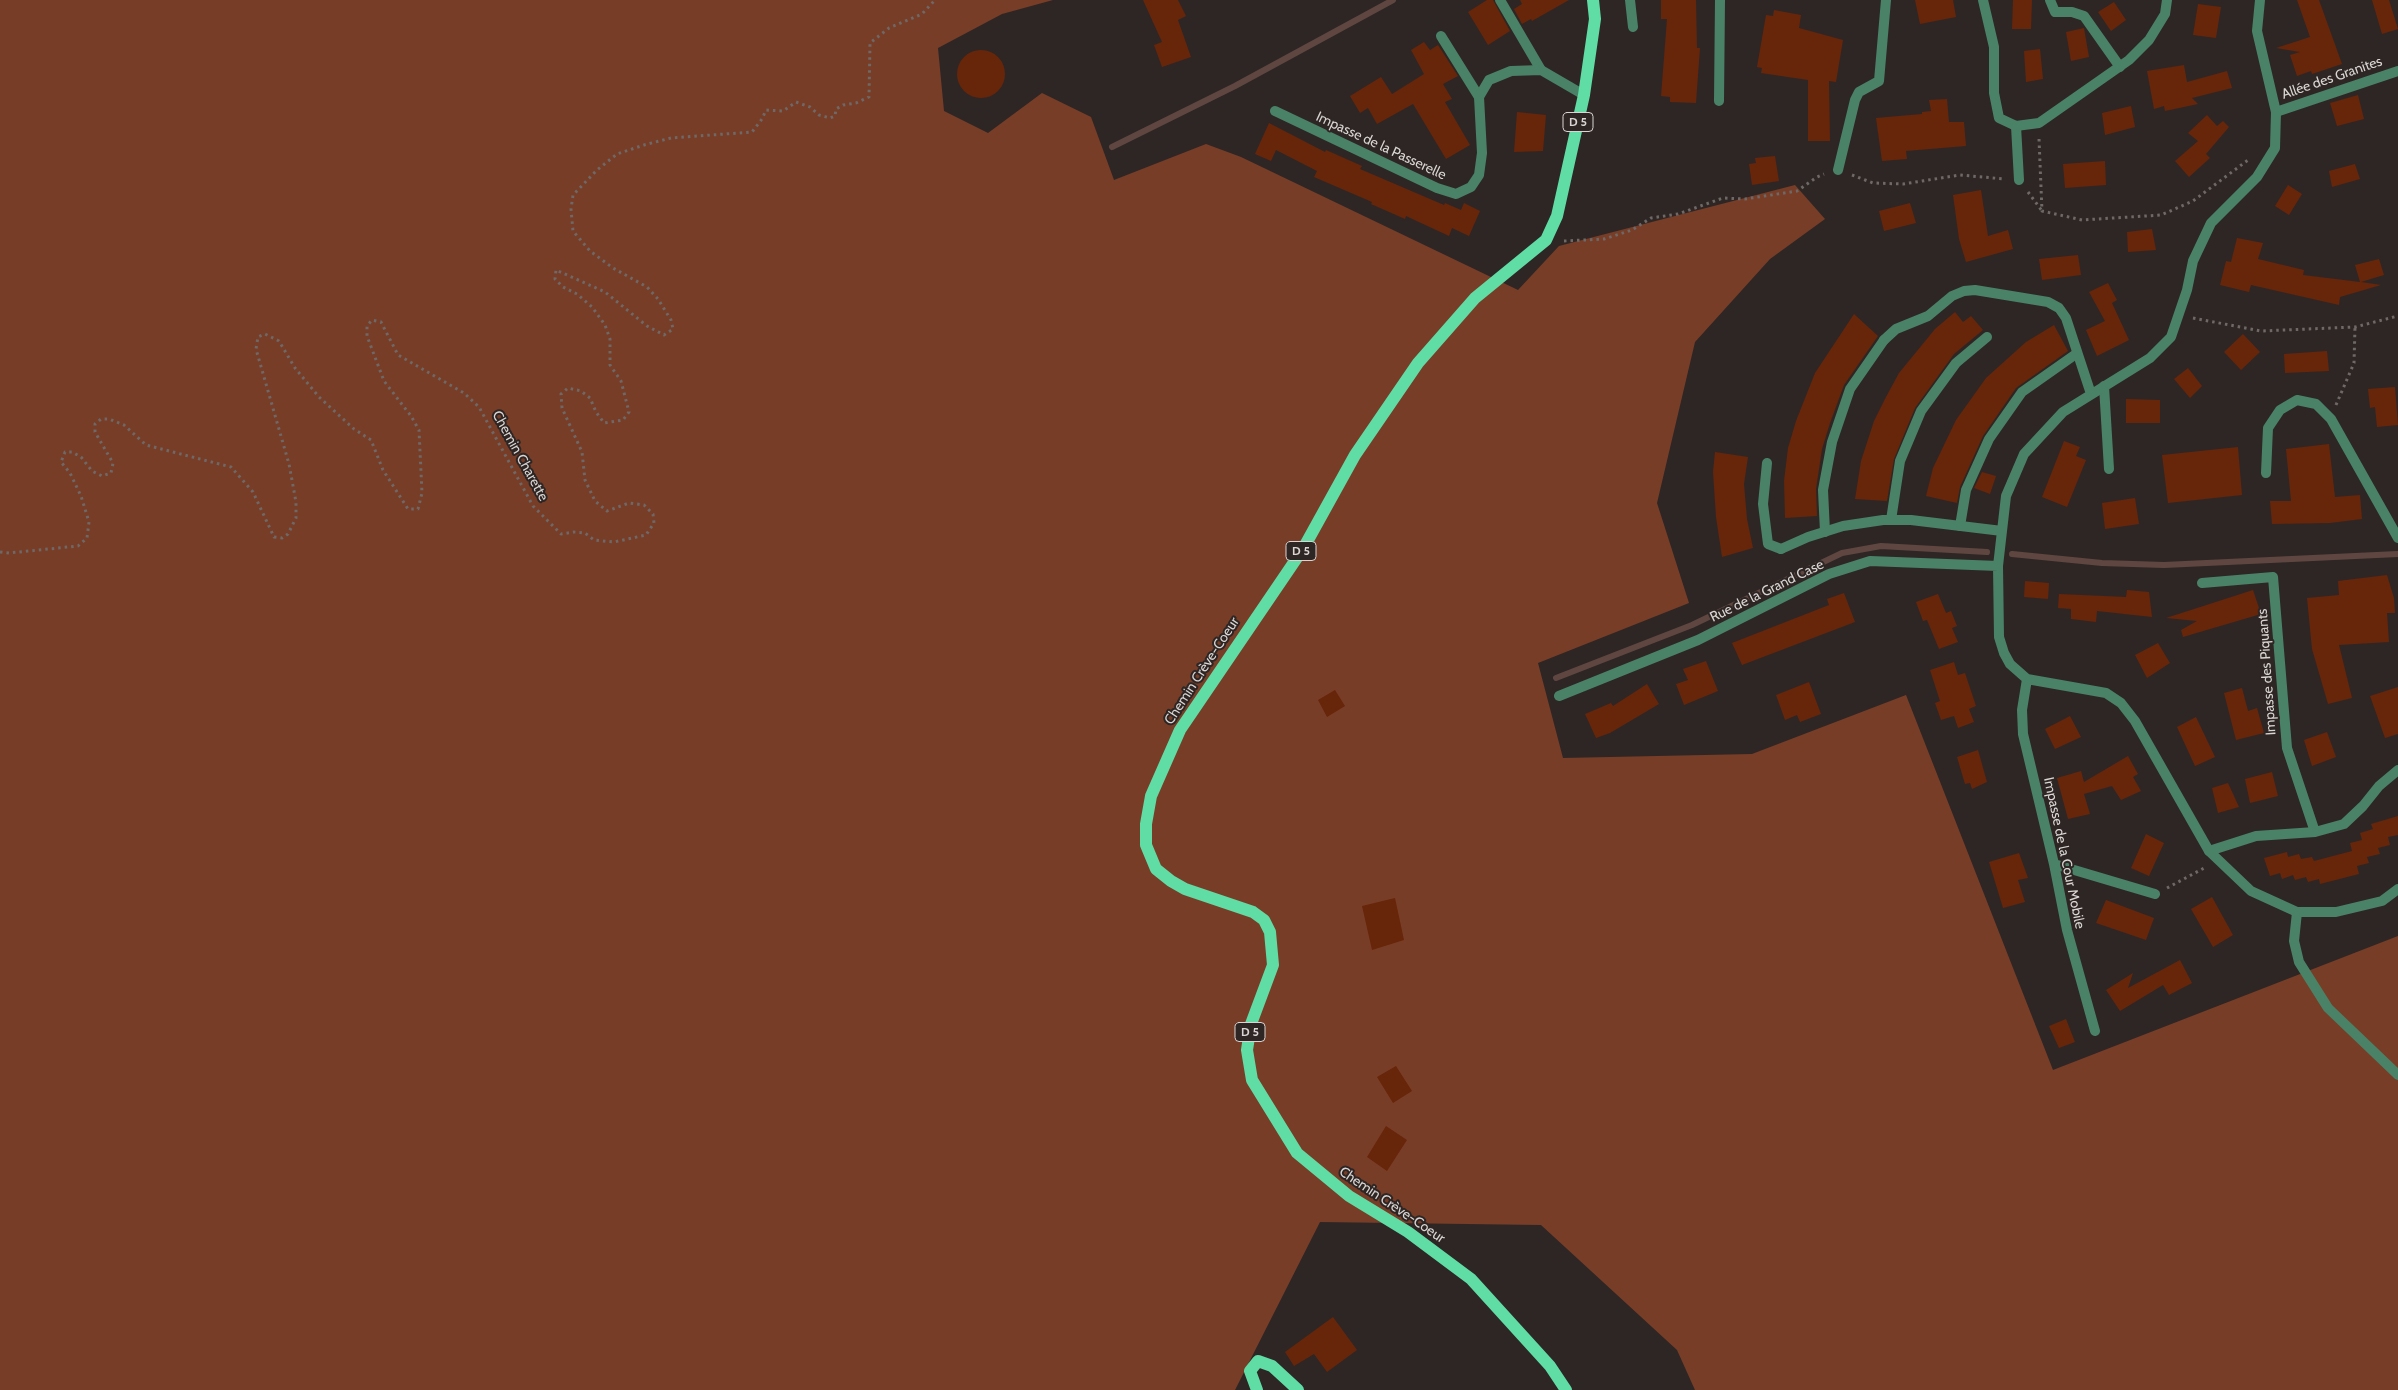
<!DOCTYPE html>
<meta charset="utf-8">
<style>
body{margin:0}
canvas{display:block;background:#2d2624}
</style>
<canvas width="2398" height="1390"></canvas>
<script>
const c = document.querySelector('canvas').getContext('2d');
c.lineJoin = 'round';
function paint(path, color) { c.fillStyle = color; c.fill(path, 'evenodd'); }
const toPath = rows => new Path2D(rows.map(r => 'M' + r).join(''));
function trace(path, color, width, dash) { c.strokeStyle = color; c.lineWidth = width; c.lineCap = dash ? 'butt' : 'round'; c.setLineDash(dash || []); c.stroke(path); }
function drawText(font, color, halo, rows, align = 'center') {
  c.font = font + ' Cabin,sans-serif'; c.lineWidth = 4; c.setLineDash([]); c.textBaseline = 'middle'; c.strokeStyle = halo; c.fillStyle = color; for (const [text, x, y, turn = 0] of rows) {
    c.save(); c.translate(x, y); c.rotate((+turn || 0) * Math.PI / 180); c.textAlign = isNaN(turn) ? turn : align; if (halo) c.strokeText(text, 0, 0); c.fillText(text, 0, 0); c.restore();
  }
}
paint(toPath([
 [0,0,1053,0,1002,14,938,48,944,111,988,133,1042,93,1091,117,1114,180,1206,144,1241,157,1518,290,1559,246,1795,185,1825,219,1770,259,1695,342,1657,503,1689,603,1538,663,1563,758,1752,754,1906,695,2053,1070,2398,936,2398,1390,1695,1390,1677,1350,1541,1225,1320,1222,1235,1390,0,1390]
]), '#783d27');
trace(toPath([
 [1112,147,1235,86,1393,0],
 [2012,554,2102,563,2164,565,2398,554],
 [1556,678,1692,625,1842,553,1881,546,1987,552]
]), '#604640', 6);
paint(toPath([
 [1143,0,1178,0,1186,16,1178,20,1191,57,1162,67,1154,45,1162,42],
 [1487,0,1493,0,1510,31,1488,45,1468,12],
 [1520,0,1569,0,1532,21,1531,19,1522,24,1514,9,1522,4],
 [1661,0,1696,0,1697,48,1700,48,1696,103,1670,102,1670,97,1661,96,1667,19,1661,19],
 [1915,0,1953,0,1956,17,1920,24],
 [2013,0,2032,0,2031,29,2012,29],
 [2297,0,2319,0,2342,64,2312,74,2311,71,2297,76,2290,55,2300,52,2276,48,2310,37],
 [2372,0,2389,0,2398,29,2382,34],
 [2114,2,2126,20,2111,31,2098,12],
 [2198,4,2221,7,2216,38,2193,35],
 [1774,10,1801,15,1799,28,1843,40,1836,82,1829,81,1830,141,1808,141,1808,80,1761,73,1762,68,1757,67,1766,15,1773,16],
 [2084,28,2089,57,2071,61,2066,32],
 [1424,42,1430,50,1438,45,1458,76,1443,84,1452,99,1445,102,1470,145,1446,159,1413,104,1377,124,1368,108,1360,113,1350,96,1381,77,1392,94,1424,74,1411,50],
 [2040,49,2043,79,2026,82,2024,51],
 '957 74a24 24 0 1 1 48 0a24 24 0 1 1-48 0Z',
 [2184,65,2187,82,2227,71,2232,88,2192,98,2198,104,2165,111,2164,106,2154,109,2147,71],
 [2358,95,2364,119,2337,126,2330,103],
 [1947,99,1949,122,1964,122,1966,146,1906,151,1907,159,1882,161,1876,118,1922,114,1922,112,1931,111,1929,100],
 [2131,106,2135,127,2105,135,2102,113],
 [1517,112,1546,115,1543,151,1514,152],
 [2207,115,2217,126,2223,121,2229,127,2206,154,2210,158,2189,177,2175,161,2198,141,2188,133],
 [1269,123,1325,152,1326,150,1362,166,1360,169,1444,205,1445,203,1461,210,1464,203,1480,211,1469,236,1452,228,1449,236,1406,216,1405,219,1371,204,1372,202,1314,177,1317,171,1276,150,1271,161,1255,154],
 [1775,156,1779,181,1752,185,1749,164,1756,163,1755,158],
 [2105,161,2106,185,2065,188,2063,164],
 [2355,164,2360,179,2332,187,2329,171],
 [2288,185,2302,194,2289,215,2275,206],
 [1981,190,1988,236,2008,230,2013,249,1966,262,1959,239,1953,195],
 [1910,203,1916,223,1884,231,1879,211],
 [2152,229,2156,250,2128,252,2127,232],
 [2237,238,2263,243,2258,259,2304,270,2303,275,2360,282,2355,265,2379,259,2384,275,2361,282,2381,285,2340,297,2339,305,2251,285,2249,292,2220,285,2226,261,2231,262],
 [2078,255,2081,275,2042,280,2039,259],
 [2108,283,2117,300,2112,303,2129,340,2097,356,2086,330,2105,321,2089,292],
 [1955,312,1963,322,1971,316,1983,330,1954,354,1915,408,1894,459,1887,501,1855,499,1861,461,1874,421,1886,397,1899,373,1935,329],
 [1854,314,1878,336,1844,385,1830,423,1822,449,1816,489,1817,516,1785,518,1784,481,1788,448,1796,421,1815,373],
 [2054,325,2068,351,2016,388,1983,436,1960,487,1957,503,1926,496,1933,468,1956,420,1986,378,2026,342],
 [2243,334,2260,352,2241,370,2224,352],
 [2327,351,2329,371,2285,373,2284,354],
 [2188,368,2202,386,2190,398,2174,379],
 [2395,387,2398,425,2377,427,2375,407,2370,408,2368,389],
 [2126,399,2160,400,2160,423,2126,423],
 [2064,441,2080,447,2076,456,2086,460,2067,507,2042,497],
 [2329,444,2335,497,2360,495,2362,519,2330,523,2272,524,2270,501,2291,501,2286,449],
 [2238,447,2242,495,2168,503,2162,455],
 [1715,452,1748,457,1744,484,1747,519,1753,548,1722,557,1716,517,1713,472],
 [1982,472,1996,476,1990,494,1974,488],
 [2135,498,2139,524,2105,529,2102,503],
 [2387,575,2394,598,2395,613,2387,613,2389,642,2339,645,2352,698,2328,704,2312,649,2307,598,2339,595,2338,581],
 [2025,581,2049,583,2048,599,2024,597],
 [2127,590,2149,592,2152,617,2097,611,2096,622,2071,619,2071,609,2058,608,2059,594,2126,597],
 [2253,590,2261,614,2183,637,2181,630,2197,621,2166,618],
 [1844,593,1855,622,1742,665,1732,643,1829,605,1827,599],
 [1938,594,1946,613,1951,611,1957,626,1952,628,1958,642,1939,649,1927,620,1923,621,1916,602],
 [2158,643,2170,663,2147,678,2135,655],
 [1706,661,1718,691,1684,705,1676,684,1688,680,1683,669],
 [1954,662,1958,675,1965,673,1976,706,1969,709,1974,722,1958,728,1954,716,1941,720,1935,703,1940,701,1930,670],
 [1809,682,1821,714,1800,722,1797,715,1785,720,1776,695],
 [1647,684,1659,704,1610,733,1596,738,1585,714,1611,703,1613,706],
 [2398,687,2398,734,2385,738,2370,696],
 [2242,688,2248,711,2257,708,2264,733,2236,740,2224,693],
 [1335,690,1345,706,1327,717,1318,700],
 [2070,716,2081,737,2055,749,2045,729],
 [2196,717,2215,757,2195,766,2177,727],
 [2327,732,2336,757,2312,766,2304,740],
 [1978,750,1987,782,1972,789,1970,783,1965,784,1957,757],
 [2128,756,2138,774,2133,777,2141,791,2121,800,2112,786,2084,794,2090,814,2068,819,2057,778,2081,771,2084,782],
 [2272,772,2278,796,2250,803,2245,779],
 [2228,783,2239,807,2218,813,2212,788],
 [2398,816,2398,835,2388,837,2390,845,2378,848,2380,854,2367,857,2369,863,2357,866,2359,874,2320,884,2319,879,2308,882,2306,877,2295,880,2293,875,2282,879,2280,873,2270,876,2264,858,2287,852,2288,857,2299,854,2301,859,2312,857,2314,861,2352,851,2350,843,2362,840,2360,833,2373,829,2371,824],
 [2146,834,2164,843,2149,876,2131,868],
 [2019,853,2028,878,2018,880,2025,902,2003,908,1989,862],
 [2212,897,2233,935,2213,947,2191,909],
 [1395,898,1404,940,1372,950,1362,906],
 [2106,900,2154,918,2146,940,2096,923],
 [2180,960,2192,983,2169,995,2163,985,2120,1011,2106,990,2133,973,2128,988],
 [2066,1019,2075,1042,2059,1048,2049,1026],
 [1396,1066,1412,1091,1393,1103,1377,1077],
 [1386,1126,1407,1140,1387,1171,1367,1157],
 [1333,1317,1357,1350,1327,1372,1314,1354,1294,1366,1285,1352]
]), '#67250a');
trace(toPath([
 [2039,139,2042,211,2082,220,2161,215,2193,201,2248,160],
 [1852,175,1873,183,1903,184,1960,175,2005,179],
 [2028,192,2042,211],
 [1564,241,1604,239,1632,230,1651,218,1678,214,1723,198,1745,199,1797,191,1817,177,1824,174],
 [2193,318,2261,331,2355,327,2398,316],
 [2336,405,2354,363,2355,327],
 [0,552,9,553,78,546,87,538,89,522,81,496,70,473,61,462,65,452,72,452,81,457,92,471,102,476,111,473,113,463,95,432,95,424,101,419,109,419,124,425,146,445,231,467,253,492,274,537,282,538,288,534,296,518,296,502,289,464,256,349,258,337,265,334,279,341,295,368,319,397,354,429,371,440,383,470,408,509,418,509,422,493,419,430,411,416,384,381,367,336,367,326,372,320,381,322,398,355,464,393,479,407,533,506,561,534,574,532,585,533,594,540,614,542,646,535,654,523,653,514,644,505,629,503,607,511,595,501,585,480,582,452,562,408,561,394,568,388,581,391,590,398,596,412,604,423,623,420,629,412,621,381,610,365,610,339,605,325,592,307,577,294,563,287,555,279,556,270,605,292,647,326,664,335,673,329,671,320,658,299,647,287,613,268,590,251,573,231,571,209,573,195,597,170,617,154,644,145,671,138,752,132,762,119,766,110,783,111,796,102,810,107,819,115,830,118,835,116,836,109,843,105,856,103,869,97,870,43,889,28,922,14,935,0],
 [2167,888,2206,867]
]), '#6e6867', 3, [2.5, 4]);
trace(toPath([
 [1500,0,1541,70],
 [1630,0,1633,27],
 [2050,0,2055,12,2072,12,2084,16,2120,67],
 [1441,36,1479,97],
 [2276,112,2398,71],
 [2016,126,2019,180],
 [1838,170,1855,100,1859,92,1879,81,1886,0],
 [2104,386,2109,469],
 [1767,463,1763,504,1768,544,1781,549],
 [2266,473,2268,428,2280,410,2297,400,2316,404,2331,419,2398,538],
 [1891,520,1900,461,1921,411,1956,363,1987,337],
 [1960,526,1966,490,1989,439,2022,392,2076,354],
 [1825,532,1823,490,1832,442,1850,389,1884,340],
 [2202,583,2273,577,2287,748,2315,832],
 [2209,851,2256,836,2315,832,2344,824,2363,806,2379,786,2398,770],
 [2297,912,2294,941,2299,962,2328,1008,2398,1075]
]), '#4a8267', 10);
trace(toPath([
 [1983,0,1994,47,1994,93,1999,118,2016,126,2039,123,2129,60,2149,40,2165,14,2167,0],
 [2260,0,2257,31,2276,112,2275,148,2257,177,2211,223,2193,261,2187,290,2171,337,2150,358,2063,412,2024,454,2006,496,1998,566,1999,637,2004,653,2010,664,2027,679,2106,693,2121,703,2135,721,2209,851,2251,891,2297,912,2336,912,2382,901,2398,889],
 [1719,101,1720,0],
 [1275,111,1437,188,1456,194,1471,187,1479,175,1482,153,1479,97,1489,80,1511,71,1541,70,1584,95],
 [1884,340,1896,329,1928,316,1952,296,1964,291,1975,290,2048,302,2059,308,2066,318,2091,394],
 [1781,549,1808,537,1843,526,1883,520,1911,520,2002,531],
 [2027,679,2022,710,2023,734,2054,864,2067,930,2095,1031],
 [1559,696,1698,640,1829,574,1870,561,1998,566],
 [2054,864,2155,894]
]), '#4a8267', 10);
trace(toPath([
 [1257,1390,1250,1371,1258,1361,1272,1366,1298,1390],
 [1566,1390,1550,1366,1471,1279,1408,1232,1349,1196,1297,1153,1252,1080,1247,1050,1251,1024,1273,965,1270,932,1264,920,1253,912,1185,889,1171,881,1156,869,1146,845,1146,824,1151,796,1180,730,1303,549,1355,455,1418,363,1475,298,1546,240,1557,216,1584,95,1595,19,1593,0]
]), '#60dca5', 12);
for (const [x, y, w] of [
 [1578,122,30],
 [1301,551,30],
 [1250,1032,30]
]) { const box = new Path2D(); box.roundRect(x - w / 2, y - 9.5, w, 19, 4); c.fillStyle = '#2d2624'; c.fill(box); trace(box, '#dad5d4', 1); }
drawText('bold 12px', '#dad5d4', null, [
 ["D 5",1578,122],
 ["D 5",1301,551],
 ["D 5",1250,1032]
]);
drawText('14px', '#dad5d4', '#2d2624', [
 ["Allée des Granites",2332,78,-19],
 ["Impasse de la Passerelle",1381,146,25],
 ["Chemin Charette",520,456,61],
 ["Rue de la Grand Case",1767,591,-26],
 ["Chemin Crève-Coeur",1202,671,-57],
 ["Impasse des Piquants",2267,672,-94],
 ["Impasse de la Cour Mobile",2064,853,78],
 ["Chemin Crève-Coeur",1392,1205,34]
]);
</script>
